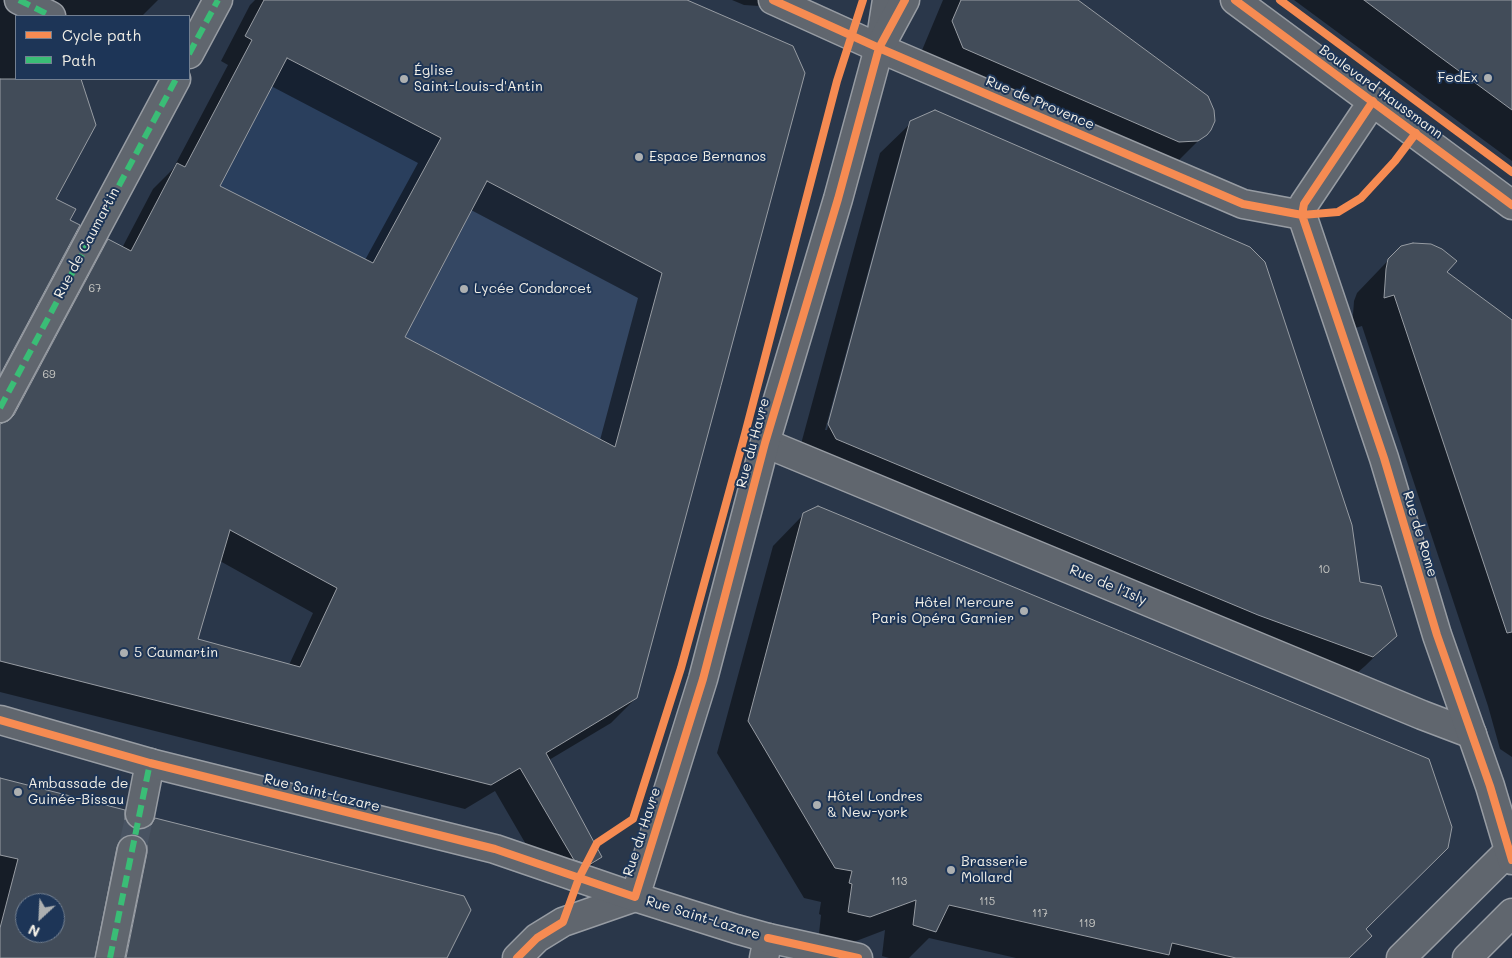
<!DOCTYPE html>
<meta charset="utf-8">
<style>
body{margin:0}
#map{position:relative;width:1512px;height:958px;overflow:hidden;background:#2a374a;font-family:Mali,sans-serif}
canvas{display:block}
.legend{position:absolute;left:15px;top:15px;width:175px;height:65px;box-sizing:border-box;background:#1d3557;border:1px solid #738091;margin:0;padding:6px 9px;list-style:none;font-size:15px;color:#f4f1e8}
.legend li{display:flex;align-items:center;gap:10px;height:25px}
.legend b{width:25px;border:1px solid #738091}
.north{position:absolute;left:15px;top:893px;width:50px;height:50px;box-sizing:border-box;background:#1d3557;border:1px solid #738091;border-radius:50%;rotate:205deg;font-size:14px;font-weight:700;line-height:20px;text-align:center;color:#f4f1e8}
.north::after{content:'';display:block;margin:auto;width:18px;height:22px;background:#adb0b1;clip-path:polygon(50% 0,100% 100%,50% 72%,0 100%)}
</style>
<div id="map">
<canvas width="1512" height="958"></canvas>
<ul class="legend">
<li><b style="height:6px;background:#f68b52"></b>Cycle path</li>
<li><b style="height:6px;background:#3abd76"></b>Path</li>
</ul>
<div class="north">N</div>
</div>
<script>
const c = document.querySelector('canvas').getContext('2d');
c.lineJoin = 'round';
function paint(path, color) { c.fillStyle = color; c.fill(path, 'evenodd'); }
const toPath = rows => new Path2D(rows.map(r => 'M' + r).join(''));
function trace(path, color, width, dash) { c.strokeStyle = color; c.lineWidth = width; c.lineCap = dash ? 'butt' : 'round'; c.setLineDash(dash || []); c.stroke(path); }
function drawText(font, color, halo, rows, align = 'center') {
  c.font = font + ' Mali,sans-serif'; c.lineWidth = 4; c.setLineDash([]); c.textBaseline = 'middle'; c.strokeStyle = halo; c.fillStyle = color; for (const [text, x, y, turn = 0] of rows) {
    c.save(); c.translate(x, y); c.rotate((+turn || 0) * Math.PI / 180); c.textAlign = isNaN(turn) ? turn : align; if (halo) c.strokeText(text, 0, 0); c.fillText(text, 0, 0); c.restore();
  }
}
paint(toPath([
 [252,40,745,298,689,504,595,454,132,251,177,163,185,167]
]), '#2a3f5d');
paint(toPath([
 [487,181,662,273,615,447,405,337]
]), '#344763');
paint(toPath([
 [0,0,158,0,142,16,16,16,16,79,79,79,94,125,55,199,0,372],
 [255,0,685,0,636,698,611,723,549,760,600,857,575,882,563,889,549,884,495,791,465,809,0,692,0,422,84,265,108,241,122,248,153,189,173,169,228,65,221,61,250,5],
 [271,86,418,163,365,260,218,187],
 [471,210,638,298,600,440,404,338],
 [220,561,313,613,289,665,196,640],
 [732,0,769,0,759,6,744,5],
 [943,0,1076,0,1210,129,1168,171,920,55],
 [1294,0,1512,0,1512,161],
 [911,123,1359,583,1396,636,1365,666,1341,687,798,455,880,153],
 [904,140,906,140,827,430,825,430],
 [1401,247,1446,273,1512,322,1512,757,1500,749,1488,706,1362,326,1352,329,1354,301,1357,293],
 [804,514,1364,929,1349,958,1016,958,929,938,909,958,889,958,882,956,885,930,838,948,818,943,821,915,819,914,821,902,804,898,717,753,773,546],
 [0,779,124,820,129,826,136,830,145,830,155,819,446,958,102,958,117,877,111,868,94,958,0,958],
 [25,903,55,903,55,933,25,933]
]), '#0007');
const building = toPath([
 [264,0,687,0,793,46,805,73,637,698,546,753,602,857,589,865,574,860,520,768,491,785,0,661,0,424,8,421,14,415,108,239,131,251,177,163,185,167,252,40,245,36,264,0],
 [287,58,441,138,373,263,220,186,287,58],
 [487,181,662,273,615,447,405,337,487,181],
 [230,530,337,588,300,667,198,639,230,530],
 [961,0,1078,0,1208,96,1214,110,1215,121,1211,130,1207,135,1198,141,1179,142,963,48,952,21,961,0],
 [1364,0,1512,0,1512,110,1436,54,1364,0],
 [0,79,81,79,96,125,56,199,76,209,70,220,80,225,0,375,0,79],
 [935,110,1250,247,1265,262,1352,525,1360,582,1381,586,1397,636,1373,657,1258,615,836,439,828,424,910,121,935,110],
 [1413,243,1431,244,1442,249,1457,261,1447,272,1512,320,1512,632,1507,633,1394,295,1384,298,1386,269,1388,259,1401,246,1413,243],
 [818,506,1429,759,1452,827,1448,848,1366,929,1372,936,1349,958,1236,958,1172,943,1169,955,949,905,936,932,913,925,916,900,870,917,848,912,852,884,849,883,852,871,835,868,748,721,803,513,818,506],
 [0,778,125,810,125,820,129,825,137,829,146,829,151,825,155,818,464,896,471,910,447,958,126,958,147,853,147,845,142,838,135,835,128,835,121,839,117,847,95,958,0,958,0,928,18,859,0,855,0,778],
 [25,903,55,903,55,933,25,933,25,903]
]);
paint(building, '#424c59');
trace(building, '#979ca3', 1);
trace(toPath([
 [132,850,140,814]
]), '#485362', 28, [28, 14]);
const minor = toPath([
 [19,0,51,16],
 [773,0,879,48,1243,204,1302,215],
 [880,44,887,0],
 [189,54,218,0],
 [0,408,176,79],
 [765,443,1422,715,1472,734],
 [140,814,150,763],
 [110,958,132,850],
 [517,958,537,938,563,922,635,897],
 [764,958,768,938],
 [1401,958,1509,851],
 [1467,958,1512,913]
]);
const major = toPath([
 [1235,0,1512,205],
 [1373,101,1304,204,1302,215,1384,458,1437,635,1490,786,1512,860],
 [0,720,150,763,495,849,635,897,736,929,768,938,858,958],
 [635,897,703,679,765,443,838,199,879,48,905,0]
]);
trace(minor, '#979ca3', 31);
trace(major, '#979ca3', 31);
trace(minor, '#60666e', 28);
trace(major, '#60666e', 28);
trace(toPath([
 [19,0,51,16],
 [189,54,218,0],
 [0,408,176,79],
 [110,958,150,763]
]), '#3abd76', 6, [12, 6]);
trace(toPath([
 [773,0,879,48,1243,204,1302,215,1338,212,1361,198,1395,161,1416,133],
 [1235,0,1512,205],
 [1280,0,1512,172],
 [1373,101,1304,204,1302,215,1384,458,1437,635,1490,786,1512,860],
 [0,720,150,763,495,849,635,897,703,679,765,443,838,199,879,48,905,0],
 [768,938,858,958],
 [517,958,537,938,563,922,579,878,597,843,633,819,681,668,745,434,837,81,863,0]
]), '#f68b52', 8);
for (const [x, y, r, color] of [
 [1488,78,5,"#adb0b1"],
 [404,79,5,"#adb0b1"],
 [639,157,5,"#adb0b1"],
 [464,289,5,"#adb0b1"],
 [1024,611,5,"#adb0b1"],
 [124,653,5,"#adb0b1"],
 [18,792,5,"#adb0b1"],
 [817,805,5,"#adb0b1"],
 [951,870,5,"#adb0b1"]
]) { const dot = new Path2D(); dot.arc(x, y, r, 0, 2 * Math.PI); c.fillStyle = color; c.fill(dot); trace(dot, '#1d3557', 2); }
drawText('11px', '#c8c8c4', null, [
 ["67",95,289],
 ["69",49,375],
 ["10",1324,570],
 ["113",899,882],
 ["115",987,902],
 ["117",1040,914],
 ["119",1087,924]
]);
drawText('14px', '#f4f1e8', '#1d3557', [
 ["Église",414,71],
 ["Saint-Louis-d'Antin",414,87],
 ["FedEx",1478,78,"right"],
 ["Espace Bernanos",649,157],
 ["Lycée Condorcet",474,289],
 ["Hôtel Mercure",1014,603,"right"],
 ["Paris Opéra Garnier",1014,619,"right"],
 ["5 Caumartin",134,653],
 ["Ambassade de",28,784],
 ["Guinée-Bissau",28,800],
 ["Hôtel Londres",827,797],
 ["& New-york",827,813],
 ["Brasserie",961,862],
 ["Mollard",961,878]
], 'left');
drawText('14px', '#f4f1e8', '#1d3557', [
 ["Boulevard Haussmann",1381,92,36],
 ["Rue de Provence",1040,103,23],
 ["Rue de Caumartin",87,243,-62],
 ["Rue du Havre",753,443,-75],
 ["Rue de Rome",1420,534,73],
 ["Rue de l'Isly",1108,585,23],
 ["Rue Saint-Lazare",322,793,14],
 ["Rue du Havre",642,832,-72],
 ["Rue Saint-Lazare",703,918,17]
]);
</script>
